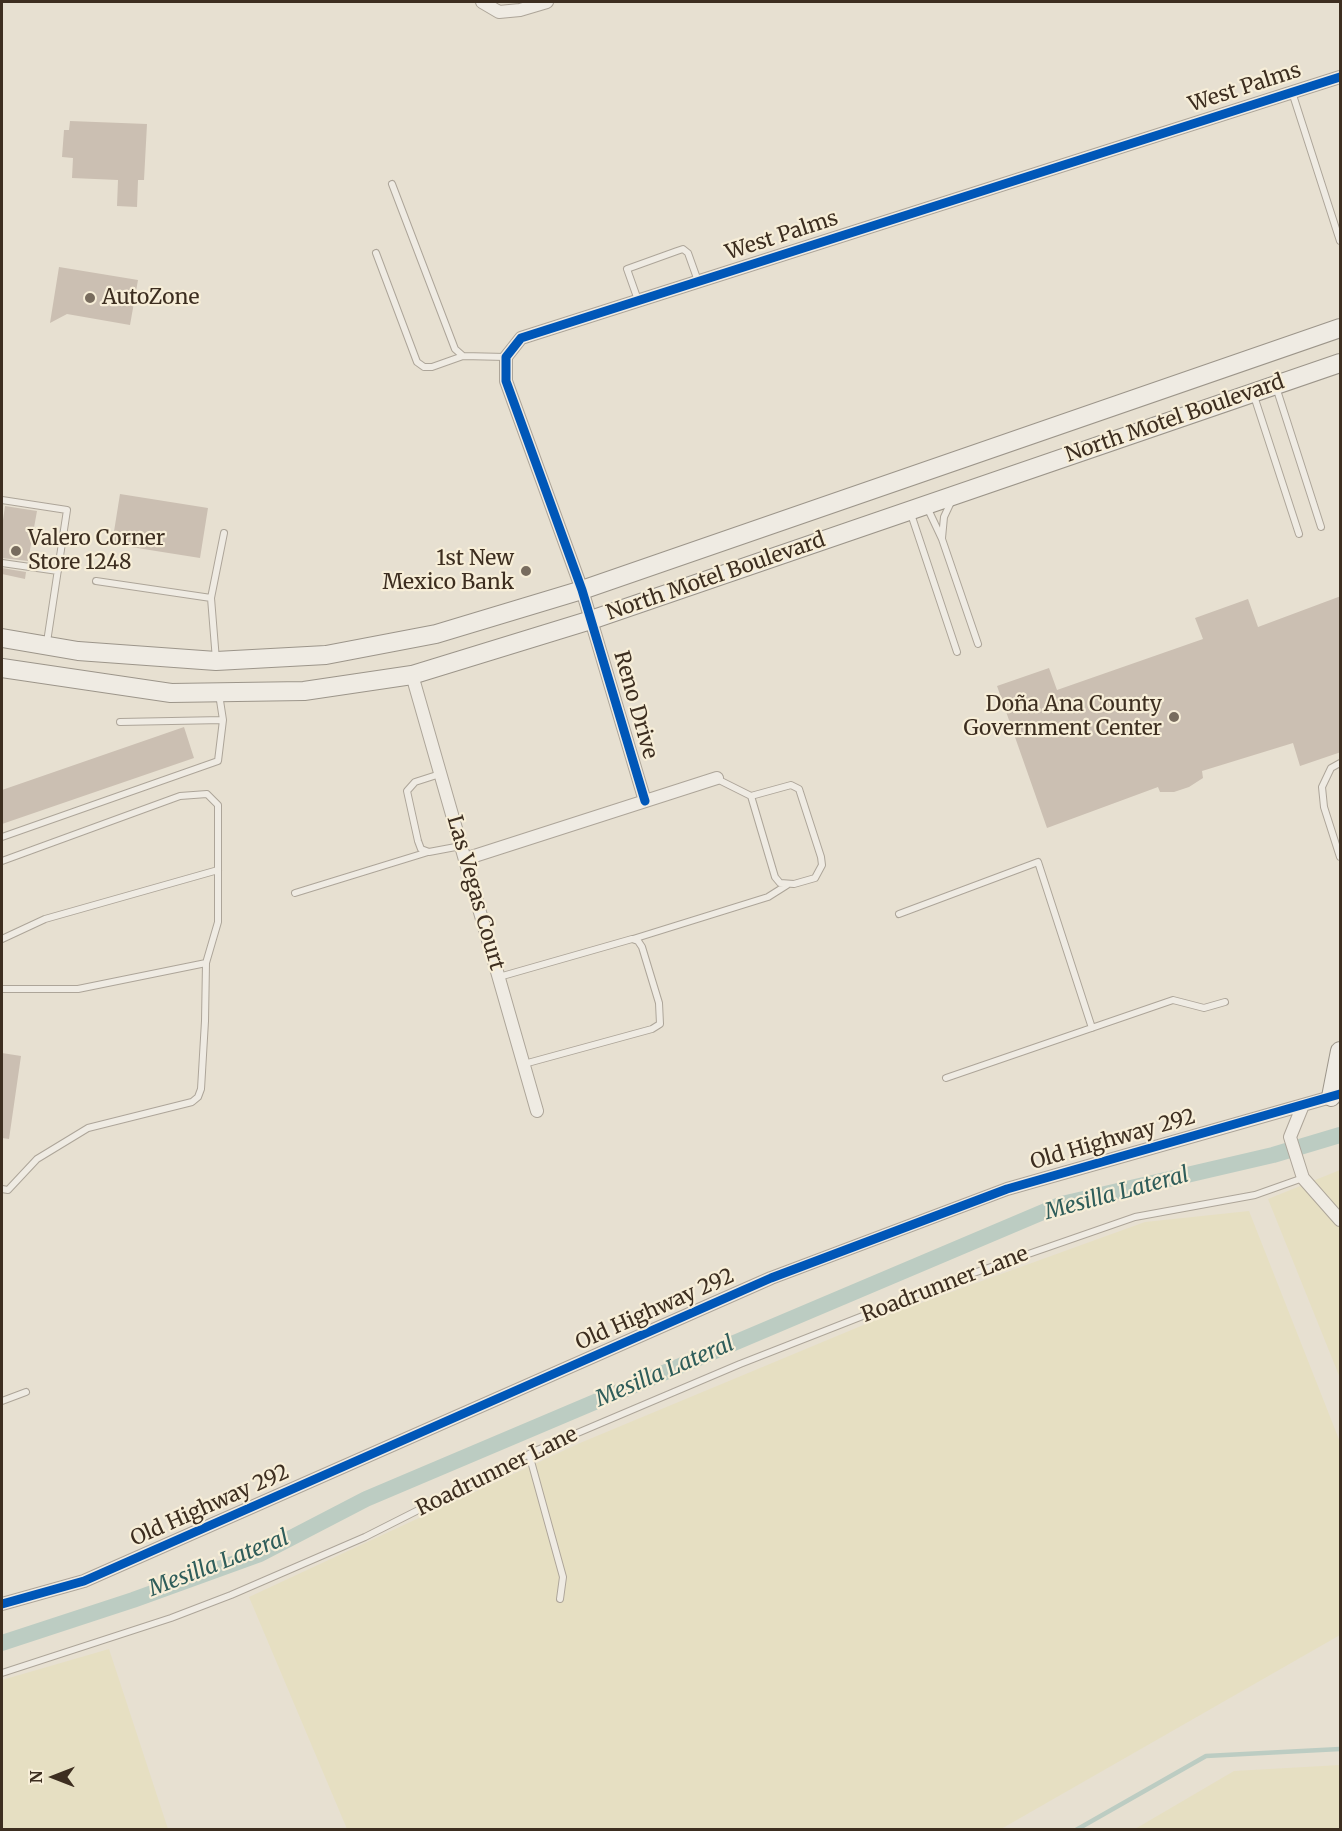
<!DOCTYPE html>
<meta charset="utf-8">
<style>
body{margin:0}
#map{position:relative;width:1342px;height:1831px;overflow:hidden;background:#e7e0d1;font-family:Merriweather,serif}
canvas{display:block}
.frame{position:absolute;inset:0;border:3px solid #3d2e20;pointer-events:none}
.north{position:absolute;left:24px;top:1747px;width:60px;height:60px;-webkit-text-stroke:4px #f7eed8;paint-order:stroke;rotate:270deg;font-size:16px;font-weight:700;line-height:24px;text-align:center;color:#3d2e20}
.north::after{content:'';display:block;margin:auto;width:21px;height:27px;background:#3d2e20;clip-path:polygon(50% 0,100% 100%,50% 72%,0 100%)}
</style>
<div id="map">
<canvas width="1342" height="1831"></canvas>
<div class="frame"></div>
<div class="north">N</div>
</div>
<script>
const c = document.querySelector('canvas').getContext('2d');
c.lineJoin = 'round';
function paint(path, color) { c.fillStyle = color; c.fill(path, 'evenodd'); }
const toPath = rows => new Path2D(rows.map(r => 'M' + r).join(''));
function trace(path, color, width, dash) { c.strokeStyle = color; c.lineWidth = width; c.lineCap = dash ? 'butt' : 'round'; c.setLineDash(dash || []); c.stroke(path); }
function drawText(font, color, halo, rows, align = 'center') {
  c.font = font + ' Merriweather,serif'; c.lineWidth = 4.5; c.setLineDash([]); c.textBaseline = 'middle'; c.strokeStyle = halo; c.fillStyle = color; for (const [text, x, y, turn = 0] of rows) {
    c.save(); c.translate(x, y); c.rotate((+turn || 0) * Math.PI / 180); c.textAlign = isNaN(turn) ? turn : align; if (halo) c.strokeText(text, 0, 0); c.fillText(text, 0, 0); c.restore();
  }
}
paint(toPath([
 [1340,1170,1340,1378,1268,1199],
 [1249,1211,1340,1442,1340,1635,1001,1829,347,1829,249,1597,580,1443,885,1316,1145,1222],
 [109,1649,168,1829,2,1829,2,1680],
 [1340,1765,1340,1829,1135,1829,1234,1771]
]), '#e6dfc2');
trace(toPath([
 [1076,1830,1206,1756,1340,1749]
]), '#bcccc2', 4.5);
trace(toPath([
 [2,1643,133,1600,260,1554,366,1499,1062,1204,1273,1155,1340,1135]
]), '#bcccc2', 16);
paint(toPath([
 [70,121,147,124,144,180,138,180,137,207,117,206,118,180,72,178,73,158,62,157,64,130,69,130],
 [59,267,138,280,130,325,67,314,50,323],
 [120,494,208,508,200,558,112,544],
 [5,506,37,511,28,561,2,558,2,527],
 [2,568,26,572,25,579,2,574],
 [1341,596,1341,752,1300,766,1293,743,1202,771,1203,778,1189,787,1174,792,1160,792,1158,787,1047,828,997,686,1049,668,1057,690,1203,639,1195,618,1248,599,1258,627],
 [184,727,194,758,2,824,2,790],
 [2,1053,21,1056,9,1139,2,1138]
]), '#cbbfb2');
const lane = toPath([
 [1292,92,1340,241],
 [392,184,455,349,463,356,506,357],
 [376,253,417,362,424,367,432,367,463,356],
 [638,300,627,269,677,251,683,249,688,253,698,281],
 [1276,387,1321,527],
 [1254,396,1299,534],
 [2,500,67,510,47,642],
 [927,507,942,539,978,644],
 [911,514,957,652],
 [942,538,944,517,951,502],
 [2,563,58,571],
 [96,581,211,598],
 [216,660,211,598,224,533],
 [120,722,223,720],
 [1340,763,1331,768,1322,787,1324,807,1340,857],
 [440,774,415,782,407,791,418,841,421,849,429,852,461,846],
 [717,779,751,796,775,877,780,883,794,884,815,878,822,865,821,857,799,789,791,785,751,796],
 [2,837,218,761,223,720,219,694],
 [2,861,180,796,207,794,218,805,218,922,206,963,78,989,2,989],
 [295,893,428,852],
 [899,914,1038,862,1092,1028],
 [2,939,45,919,218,870],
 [633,939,768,897,787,885],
 [499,977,632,939,638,941,642,947,659,1003,660,1024,652,1029,524,1064],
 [946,1078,1173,1000,1204,1008,1225,1002],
 [2,1189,8,1190,37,1159,88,1128,192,1102,198,1097,201,1089,205,1021,206,963],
 [2,1401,26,1392],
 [529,1454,563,1577,560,1599],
 [2,1673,171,1618,231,1595,365,1537,535,1451,740,1364,965,1276,1135,1217,1255,1195,1303,1178]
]);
const street = toPath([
 [482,2,499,12,520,10,547,2],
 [412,675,537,1111],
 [645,801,582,590,506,381,506,357,521,338,1340,77],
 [465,859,717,778],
 [1303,1105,1290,1137,1303,1178,1340,1220],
 [2,1604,84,1581,771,1278,1007,1189,1338,1095]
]);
const secondary = toPath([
 [2,638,78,651,216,661,326,655,436,634,582,590,1340,328],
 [2,668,171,693,304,691,412,675,591,620,1340,363],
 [1331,1097,1340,1051]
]);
trace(lane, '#ada599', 8);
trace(street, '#ada599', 14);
trace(secondary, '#9c958a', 20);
trace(lane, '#efebe3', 6);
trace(street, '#efebe3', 12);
trace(secondary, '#efebe3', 18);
trace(toPath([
 [645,801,582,590,506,381,506,357,521,338,1340,77],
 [2,1604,84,1581,771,1278,1007,1189,1340,1094]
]), '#0057b8', 9);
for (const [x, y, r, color] of [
 [90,298,6,"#786c5e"],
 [16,551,6,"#786c5e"],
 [526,571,6,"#786c5e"],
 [1174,717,6,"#786c5e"]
]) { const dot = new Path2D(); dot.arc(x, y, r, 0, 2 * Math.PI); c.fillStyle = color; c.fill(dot); trace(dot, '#f7eed8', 2); }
drawText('21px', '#3d2e20', '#f7eed8', [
 ["West Palms",1245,88,-18],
 ["West Palms",782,236,-18],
 ["North Motel Boulevard",1175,419,-19],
 ["North Motel Boulevard",716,577,-19],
 ["Reno Drive",635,705,74],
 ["Las Vegas Court",475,893,74],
 ["Old Highway 292",1113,1140,-16],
 ["Roadrunner Lane",945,1285,-21],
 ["Old Highway 292",655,1310,-24],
 ["Roadrunner Lane",497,1472,-26],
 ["Old Highway 292",210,1506,-24]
]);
drawText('21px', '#3d2e20', '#f7eed8', [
 ["AutoZone",102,298],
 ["Valero Corner",28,539],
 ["Store 1248",28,563],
 ["1st New",514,559,"right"],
 ["Mexico Bank",514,583,"right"],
 ["Doña Ana County",1162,705,"right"],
 ["Government Center",1162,729,"right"]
], 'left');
drawText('italic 22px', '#2f5d5a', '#f7eed8', [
 ["Mesilla Lateral",1117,1194,-15],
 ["Mesilla Lateral",665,1372,-23],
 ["Mesilla Lateral",219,1564,-21]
]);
</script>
